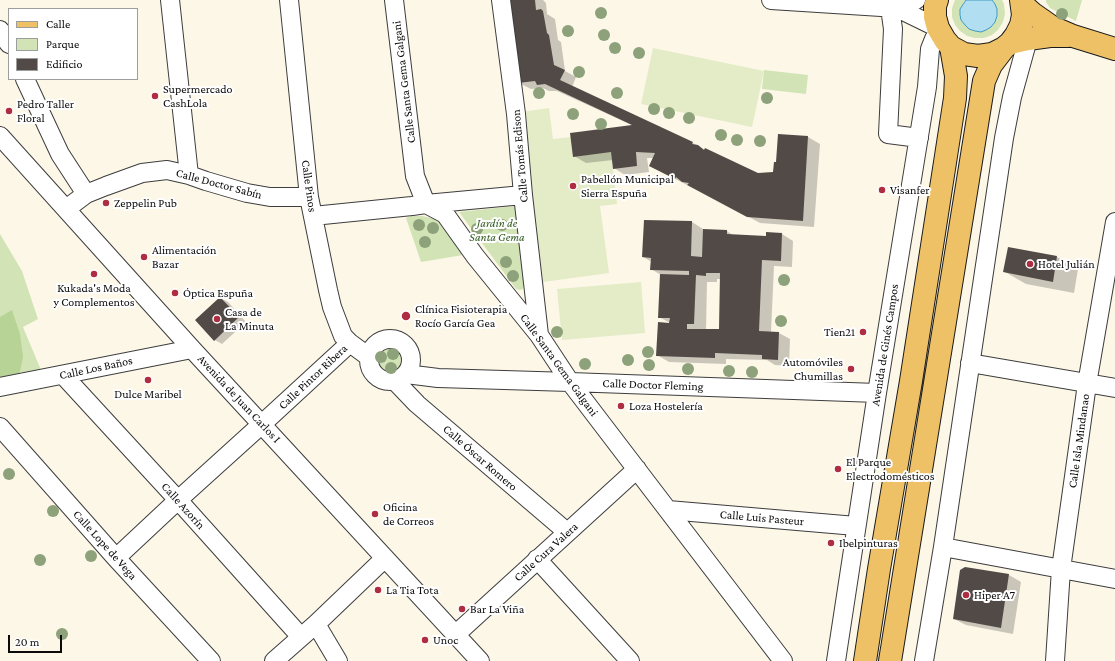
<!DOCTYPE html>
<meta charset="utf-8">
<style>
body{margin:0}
#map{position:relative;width:1115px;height:661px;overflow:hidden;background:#fdf7e8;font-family:"Crimson Pro",serif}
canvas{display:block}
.legend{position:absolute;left:8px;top:8px;width:130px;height:72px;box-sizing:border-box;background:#fff;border:1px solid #9d9d9d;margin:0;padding:5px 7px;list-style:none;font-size:12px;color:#0a0a0a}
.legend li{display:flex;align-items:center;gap:8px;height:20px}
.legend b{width:20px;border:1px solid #9d9d9d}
.scale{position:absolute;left:8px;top:635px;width:54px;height:18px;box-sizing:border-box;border:2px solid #0a0a0a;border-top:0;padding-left:5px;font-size:12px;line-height:14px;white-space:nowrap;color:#0a0a0a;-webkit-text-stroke:3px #fff;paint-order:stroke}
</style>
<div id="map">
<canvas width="1115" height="661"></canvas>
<ul class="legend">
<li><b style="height:5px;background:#eec167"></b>Calle</li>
<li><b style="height:11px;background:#d2e4b6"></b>Parque</li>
<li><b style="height:11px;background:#524a47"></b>Edificio</li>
</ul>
<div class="scale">20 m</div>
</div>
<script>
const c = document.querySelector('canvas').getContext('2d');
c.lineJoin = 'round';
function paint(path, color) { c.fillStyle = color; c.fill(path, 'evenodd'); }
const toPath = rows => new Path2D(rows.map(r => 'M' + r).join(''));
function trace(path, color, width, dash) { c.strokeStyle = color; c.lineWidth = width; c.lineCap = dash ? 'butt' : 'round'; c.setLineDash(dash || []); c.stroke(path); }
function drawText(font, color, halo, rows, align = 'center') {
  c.font = font + ' "Crimson Pro",serif'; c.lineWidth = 4; c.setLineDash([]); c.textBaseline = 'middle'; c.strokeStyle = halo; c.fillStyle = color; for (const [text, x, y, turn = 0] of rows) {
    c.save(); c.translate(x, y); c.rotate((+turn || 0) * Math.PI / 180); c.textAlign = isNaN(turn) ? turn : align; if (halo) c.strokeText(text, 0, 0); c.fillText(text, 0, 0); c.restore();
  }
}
paint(toPath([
 [955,0,966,0,963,3,965,25,969,29,975,31,981,32,995,4,992,0,1002,0,1004,4,1005,14,1003,22,998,30,992,35,984,38,975,38,967,36,960,31,955,25,952,17,952,8],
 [1046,0,1082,0,1076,21,1050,8,1046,2],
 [764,70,808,75,806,94,762,89],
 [515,206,524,286,523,289,520,290,516,289,459,212],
 [411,216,422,216,436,219,463,255,421,262,406,218],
 [0,234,22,271,38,319,23,327,41,370,0,375],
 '372 360a18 18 0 1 1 36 0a18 18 0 1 1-36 0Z'
]), '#d2e4b6');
paint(toPath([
 [12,310,20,334,23,357,19,376,0,377,0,317]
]), '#b7d496');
paint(toPath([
 [653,48,764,71,752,127,641,104],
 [549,108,553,139,571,137,611,152,617,204,600,206,609,273,543,282,521,112],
 [641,282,645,333,562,340,557,289]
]), '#e3ecc7');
const water = toPath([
 [966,0,992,0,995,4,997,9,997,16,995,22,991,27,986,30,981,32,975,31,969,29,965,25,961,20,960,15,960,9,966,0]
]);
paint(water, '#b1dff1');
trace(water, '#3e9ac2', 1);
paint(toPath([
 [508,0,543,0,546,3,547,14,555,19,558,40,561,42,565,71,576,77,572,87,693,143,705,150,757,174,774,173,777,164,779,135,808,137,820,144,814,227,760,223,688,184,687,185,650,166,654,158,647,158,649,172,625,175,614,168,613,160,586,163,574,156,634,126,557,91,549,91,543,88,531,89,519,83],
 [692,222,703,229,703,230,727,231,734,236,767,237,782,234,793,241,792,267,774,266,771,332,779,333,790,339,789,366,775,365,767,360,726,359,726,364,669,362,657,355,672,324,659,317,661,275,651,269,652,262,643,257],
 [717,279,721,279,720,330,706,330,707,282,717,282],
 [1009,248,1057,257,1078,269,1074,293,1026,284,1005,272],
 [220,298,228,302,246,322,222,344,215,340],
 [965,568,1009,575,1021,582,1013,634,966,625,954,619]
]), '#0003');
paint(toPath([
 [507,0,535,0,536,10,541,9,543,11,547,33,549,35,554,65,565,70,560,80,693,142,692,144,698,145,704,150,705,148,758,173,773,172,774,162,776,162,778,134,808,136,803,221,747,217,687,185,689,183,682,182,676,177,675,179,649,166,655,153,636,152,637,166,613,169,611,152,573,157,570,133,632,125,545,84,537,85,535,81,518,83],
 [644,220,692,221,691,256,702,257,703,229,727,230,727,234,766,236,766,232,782,233,781,261,762,260,759,331,779,332,778,360,762,359,762,355,715,353,715,358,656,356,658,322,669,323,670,318,658,318,660,274,689,275,689,271,650,270,651,258,642,257],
 [706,273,720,273,719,329,687,329,687,324,694,324,696,275,706,276],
 [1008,247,1057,256,1053,282,1003,272],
 [220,297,239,317,214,341,195,320],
 [965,567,1009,574,1001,628,953,619,960,570]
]), '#524a47');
const minor = toPath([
 [170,0,189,175],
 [289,0,309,197,328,290,332,307,343,336,350,343,369,357],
 [394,0,415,176,426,204,445,214,475,256,539,335,570,382,783,661],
 [501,0,516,114,523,195,539,335],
 [771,0,897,8,938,28],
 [890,8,893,29,888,134,919,138],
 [897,8,916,0],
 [0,30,9,44],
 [25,79,60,154,86,194],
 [0,136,192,349,480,661],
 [66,209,86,194,106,186,142,173,167,170,189,175,206,181,247,193,270,197,309,197],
 [313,216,412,206,426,204,523,195],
 '369 360a21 21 0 1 1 42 0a21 21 0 1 1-42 0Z',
 [970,363,1115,388],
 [406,374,438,378,570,382,877,393],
 [63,375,178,500,301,637],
 [395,381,417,404,567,532],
 [0,387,192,349],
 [0,427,116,558,211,661],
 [668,510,856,526],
 [943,547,1115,579],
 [116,558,178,500,262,424,350,343],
 [537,559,630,661],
 [316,624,338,661],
 [455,635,637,469],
 [274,661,316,624,385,558],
 [836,661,877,393,927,87,930,49,934,39,939,32],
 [924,661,943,547,1004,138,1012,97,1028,39],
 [1055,661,1061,569,1087,384,1115,222]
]);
const primary = toPath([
 [937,0,935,6,935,17,938,28,945,40,951,47,964,54,978,56,992,54,1004,48,1010,43,1016,35,1021,25,1023,15,1021,0],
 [1022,4,1032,13,1052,27,1073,36,1115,49],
 [1010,43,1028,39,1050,36,1068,36],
 [865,661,879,569,911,381,955,98,956,76,951,47],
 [890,661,984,81,991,65,1004,48]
]);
trace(minor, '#3d3d3d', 20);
trace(primary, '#1b1b1b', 24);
trace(minor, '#fff', 18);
trace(primary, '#eec167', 22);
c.fillStyle = '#8da17a';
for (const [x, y] of [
 [601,13],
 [1062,14],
 [568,31],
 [604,35],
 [615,48],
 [639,53],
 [579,72],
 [539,93],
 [617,93],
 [767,98],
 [654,109],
 [669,113],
 [573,114],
 [689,118],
 [601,124],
 [721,135],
 [737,140],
 [760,141],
 [419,225],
 [502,225],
 [433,228],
 [477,229],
 [425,242],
 [506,262],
 [513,276],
 [784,280],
 [781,321],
 [557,332],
 [648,352],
 [393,354],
 [381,357],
 [628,360],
 [585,364],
 [649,365],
 [391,368],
 [688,369],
 [729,371],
 [752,372],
 [9,474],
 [53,511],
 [91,556],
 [40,560],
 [62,634]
]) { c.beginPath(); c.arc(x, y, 6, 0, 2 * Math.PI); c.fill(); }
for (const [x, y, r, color] of [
 [155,96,4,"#ae2d40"],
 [9,111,4,"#ae2d40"],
 [573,186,4,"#ae2d40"],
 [882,190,4,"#ae2d40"],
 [106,203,4,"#ae2d40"],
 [144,257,4,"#ae2d40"],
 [1030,264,4,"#ae2d40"],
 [94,274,4,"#ae2d40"],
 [175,293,4,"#ae2d40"],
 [406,316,5,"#ae2d40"],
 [217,319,4,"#ae2d40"],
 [863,332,4,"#ae2d40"],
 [851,369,4,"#ae2d40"],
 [148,380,4,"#ae2d40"],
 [621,406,4,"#ae2d40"],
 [838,469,4,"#ae2d40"],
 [375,514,4,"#ae2d40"],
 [831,543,4,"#ae2d40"],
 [378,590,4,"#ae2d40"],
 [966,595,4,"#ae2d40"],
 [462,609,4,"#ae2d40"],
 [425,640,4,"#ae2d40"]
]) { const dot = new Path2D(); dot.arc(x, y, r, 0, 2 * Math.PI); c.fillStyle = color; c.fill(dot); trace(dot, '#fff', 1.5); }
drawText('12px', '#0a0a0a', '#fff', [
 ["Calle Santa Gema Galgani",404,82,-97],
 ["Calle Tomás Edison",520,156,-95],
 ["Calle Doctor Sabín",219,184,15],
 ["Calle Pinos",309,186,82],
 ["Avenida de Ginés Campos",885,345,-81],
 ["Calle Santa Gema Galgani",559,365,54],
 ["Calle Los Baños",96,368,-12],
 ["Calle Pintor Ribera",313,377,-43],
 ["Calle Doctor Fleming",653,385,2],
 ["Avenida de Juan Carlos I",239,399,47],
 ["Calle Isla Mindanao",1079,441,-82],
 ["Calle Óscar Romero",480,458,41],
 ["Calle Azorín",183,506,48],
 ["Calle Luis Pasteur",762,518,5],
 ["Calle Lope de Vega",105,545,48],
 ["Calle Cura Valera",546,552,-42]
]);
drawText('12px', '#0a0a0a', '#fff', [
 ["Supermercado",163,89],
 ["CashLola",163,103],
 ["Pedro Taller",17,104],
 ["Floral",17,118],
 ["Pabellón Municipal",581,179],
 ["Sierra Espuña",581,193],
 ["Visanfer",890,190],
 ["Zeppelin Pub",114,203],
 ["Alimentación",152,250],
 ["Bazar",152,264],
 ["Hotel Julián",1038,264],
 ["Kukada's Moda",94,288,"center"],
 ["y Complementos",94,302,"center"],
 ["Óptica Espuña",183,293],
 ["Clínica Fisioterapia",415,309],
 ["Rocío García Gea",415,323],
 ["Casa de",225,312],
 ["La Minuta",225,326],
 ["Tien21",855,332,"right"],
 ["Automóviles",843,362,"right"],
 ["Chumillas",843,376,"right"],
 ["Dulce Maribel",148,394,"center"],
 ["Loza Hostelería",629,406],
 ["El Parque",846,462],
 ["Electrodomésticos",846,476],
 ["Oficina",383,507],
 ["de Correos",383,521],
 ["Ibelpinturas",839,543],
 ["La Tia Tota",386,590],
 ["Hiper A7",974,595],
 ["Bar La Viña",470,609],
 ["Unoc",433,640]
], 'left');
drawText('italic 12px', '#325b20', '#fff', [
 ["Jardín de",497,223],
 ["Santa Gema",497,237]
]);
</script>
